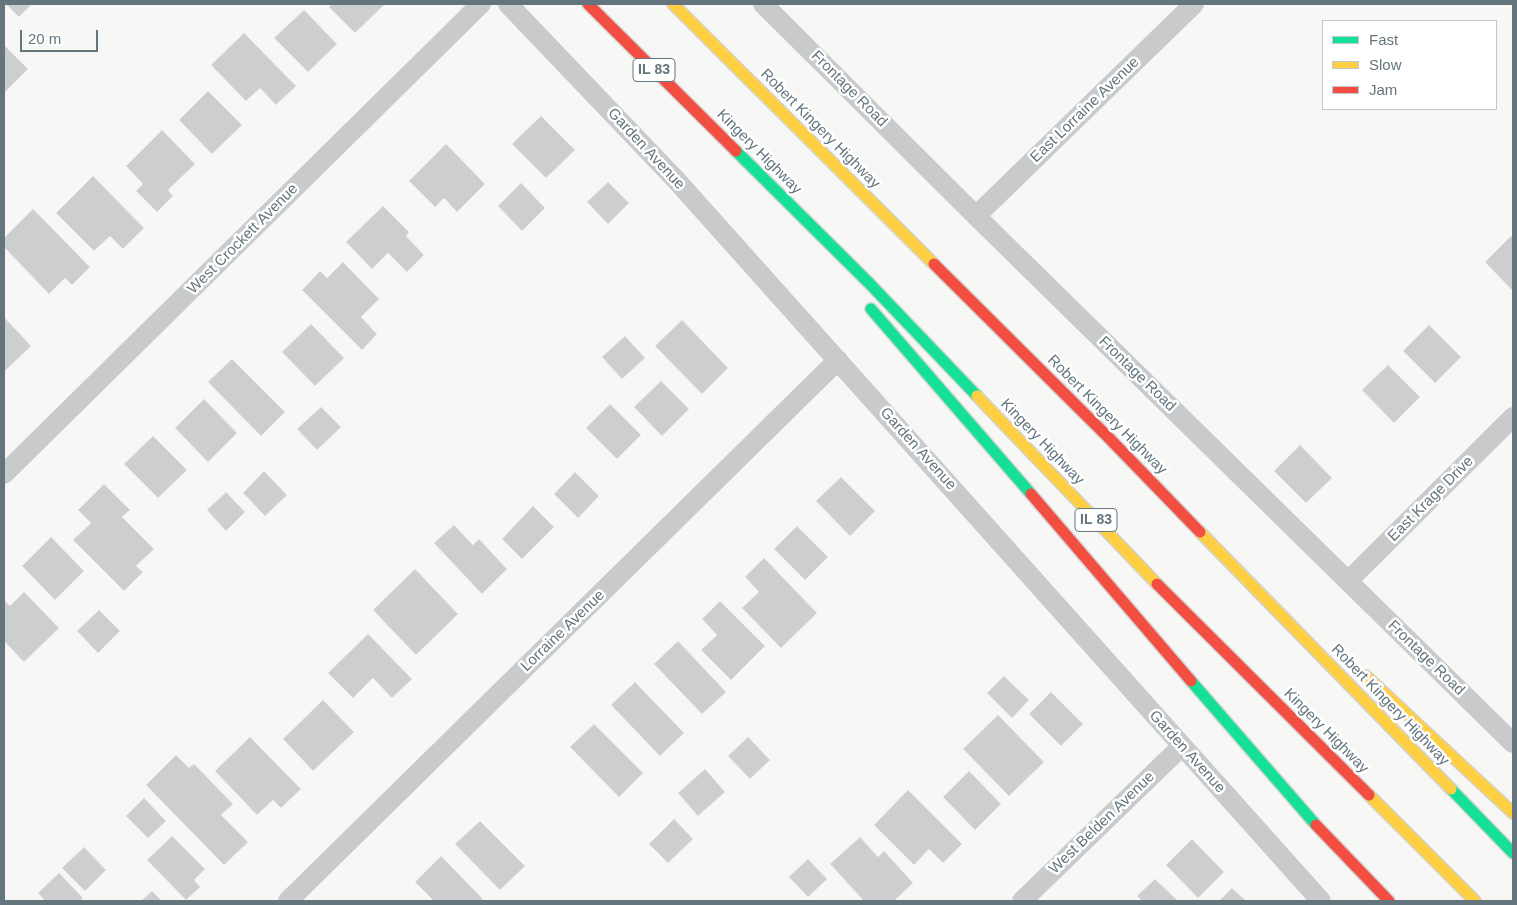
<!DOCTYPE html>
<style>
body{margin:0}
#map{position:relative;width:1517px;height:905px;overflow:hidden;background:#f7f7f6;font-family:Arial,sans-serif}
canvas{display:block}
.frame{position:absolute;inset:0;border:5px solid #64757e;pointer-events:none}
.legend{position:absolute;left:1322px;top:20px;width:175px;height:90px;box-sizing:border-box;background:#fff;border:1px solid #c1c8cb;margin:0;padding:6px 9px;list-style:none;font-size:15px;color:#64757e}
.legend li{display:flex;align-items:center;gap:10px;height:25px}
.legend b{width:25px;border:1px solid #c1c8cb}
.scale{position:absolute;left:20px;top:30px;width:78px;height:22px;box-sizing:border-box;border:2px solid #64757e;border-top:0;padding-left:6px;font-size:15px;line-height:18px;white-space:nowrap;color:#64757e;-webkit-text-stroke:4px #fff;paint-order:stroke}
</style>
<div id="map">
<canvas width="1517" height="905"></canvas>
<div class="frame"></div>
<ul class="legend">
<li><b style="height:6px;background:#16e098"></b>Fast</li>
<li><b style="height:6px;background:#ffcf43"></b>Slow</li>
<li><b style="height:6px;background:#f24e42"></b>Jam</li>
</ul>
<div class="scale">20 m</div>
</div>
<script>
const c = document.querySelector('canvas').getContext('2d');
c.lineJoin = 'round';
function paint(path, color) { c.fillStyle = color; c.fill(path, 'evenodd'); }
const toPath = rows => new Path2D(rows.map(r => 'M' + r).join(''));
function trace(path, color, width, dash) { c.strokeStyle = color; c.lineWidth = width; c.lineCap = dash ? 'butt' : 'round'; c.setLineDash(dash || []); c.stroke(path); }
function drawText(font, color, halo, rows, align = 'center') {
  c.font = font + ' Arial,sans-serif'; c.lineWidth = 5; c.setLineDash([]); c.textBaseline = 'middle'; c.strokeStyle = halo; c.fillStyle = color; for (const [text, x, y, turn = 0] of rows) {
    c.save(); c.translate(x, y); c.rotate((+turn || 0) * Math.PI / 180); c.textAlign = isNaN(turn) ? turn : align; if (halo) c.strokeText(text, 0, 0); c.fillText(text, 0, 0); c.restore();
  }
}
const building = toPath([
 [6,4,32,4,19,17,6,4],
 [332,4,385,4,355,33,329,7,332,4],
 [304,10,337,44,308,72,274,38,304,10],
 [244,33,296,86,276,105,260,88,246,101,211,65,244,33],
 [4,45,28,69,4,93,4,45],
 [208,91,242,125,212,154,179,120,208,91],
 [541,116,575,150,546,178,512,144,541,116],
 [162,130,195,164,168,190,173,196,157,212,136,191,143,184,126,166,162,130],
 [446,144,485,184,457,212,444,198,435,207,409,181,446,144],
 [93,176,144,228,123,249,110,236,94,251,56,213,93,176],
 [608,182,629,203,608,224,587,202,608,182],
 [521,183,545,208,522,231,498,206,521,183],
 [383,206,409,232,406,236,424,255,407,272,388,253,372,269,346,242,383,206],
 [33,209,90,267,72,285,65,278,49,294,4,247,4,238,33,209],
 [1511,236,1513,238,1513,291,1485,262,1511,236],
 [343,262,379,299,361,317,377,334,362,350,302,290,320,271,327,278,343,262],
 [4,317,31,346,4,372,4,317],
 [682,320,728,368,702,394,655,346,682,320],
 [311,324,344,358,315,386,282,352,311,324],
 [1429,325,1461,357,1435,383,1403,351,1429,325],
 [625,336,645,358,622,379,602,357,625,336],
 [232,359,285,412,261,436,208,382,232,359],
 [1388,365,1420,397,1394,423,1362,390,1388,365],
 [661,381,689,409,662,436,634,407,661,381],
 [204,399,237,433,208,462,175,428,204,399],
 [610,404,641,435,617,459,586,428,610,404],
 [321,407,341,427,317,450,297,429,321,407],
 [153,436,187,470,158,498,124,464,153,436],
 [1300,445,1332,478,1306,503,1274,471,1300,445],
 [264,471,287,495,265,516,243,493,264,471],
 [575,472,599,496,578,518,554,494,575,472],
 [841,477,875,511,850,536,816,501,841,477],
 [104,484,130,510,122,517,154,549,136,566,143,572,124,591,73,540,91,523,78,510,104,484],
 [226,492,245,512,226,531,207,510,226,492],
 [533,506,554,527,522,559,502,539,533,506],
 [454,525,473,545,479,539,507,569,482,594,434,543,454,525],
 [797,526,828,557,805,580,774,549,797,526],
 [51,537,84,571,55,600,22,566,51,537],
 [764,558,817,613,781,648,742,608,759,592,745,577,764,558],
 [415,569,458,614,416,655,373,610,415,569],
 [24,592,59,628,24,662,4,641,4,600,10,606,24,592],
 [720,601,765,646,731,680,701,650,717,635,702,619,720,601],
 [99,610,120,631,98,653,77,631,99,610],
 [368,634,412,679,392,698,373,678,353,698,328,673,368,634],
 [678,641,726,692,702,714,654,664,678,641],
 [1004,676,1029,700,1012,718,987,693,1004,676],
 [635,682,684,733,660,756,611,705,635,682],
 [1051,692,1083,724,1061,746,1029,714,1051,692],
 [323,700,354,732,313,771,283,739,323,700],
 [998,715,1044,762,1009,796,963,749,998,715],
 [594,724,643,773,619,797,570,747,594,724],
 [250,737,301,789,281,808,273,800,257,815,215,771,250,737],
 [748,737,770,760,750,779,728,756,748,737],
 [176,755,189,768,194,764,233,804,221,815,248,842,224,865,146,785,176,755],
 [705,769,725,792,698,816,678,793,705,769],
 [969,771,1001,804,975,830,943,797,969,771],
 [908,790,962,844,943,863,929,849,914,865,874,825,908,790],
 [144,798,166,821,148,838,126,816,144,798],
 [674,819,693,839,668,863,649,844,674,819],
 [480,821,525,866,500,890,455,844,480,821],
 [172,836,205,869,194,880,200,887,186,900,147,860,172,836],
 [860,837,878,857,884,851,913,883,894,901,864,901,830,864,860,837],
 [1192,839,1224,872,1198,898,1166,865,1192,839],
 [84,847,106,870,85,891,62,868,84,847],
 [441,856,483,899,480,901,434,901,415,882,441,856],
 [808,859,827,879,808,897,789,877,808,859],
 [59,873,83,898,80,901,45,901,38,893,59,873],
 [1155,879,1178,901,1142,901,1137,896,1155,879],
 [1232,888,1246,901,1219,901,1232,888],
 [152,891,162,901,141,901,152,891]
]);
paint(building, '#cdcfcf');
trace(building, '#e6e6e6', 1);
const fast = toPath([
 [736,151,869,283,977,396],
 [871,309,1031,494],
 [1191,681,1316,825],
 [1451,789,1513,853]
]);
const slow = toPath([
 [673,4,934,264],
 [977,396,1157,584],
 [1200,532,1451,789],
 [1366,676,1513,813],
 [1369,795,1475,901]
]);
const jam = toPath([
 [588,4,736,151],
 [934,264,1108,437,1200,532],
 [1031,494,1191,681],
 [1157,584,1369,795],
 [1316,825,1389,901]
]);
trace(fast, '#d2d3d3', 14);
trace(slow, '#d2d3d3', 14);
trace(jam, '#d2d3d3', 14);
trace(toPath([
 [508,4,677,181,1321,901],
 [763,4,976,216,1513,743],
 [976,216,1194,4],
 [4,474,481,4],
 [1348,581,1513,417],
 [288,901,838,360],
 [1022,901,1182,746]
]), '#c9cacb', 20);
trace(fast, '#16e098', 11);
trace(slow, '#ffcf43', 11);
trace(jam, '#f24e42', 11);
for (const [x, y, w] of [
 [654,70,42],
 [1096,520,42]
]) { const box = new Path2D(); box.roundRect(x - w / 2, y - 11.5, w, 23, 4); c.fillStyle = '#fff'; c.fill(box); trace(box, '#64757e', 1); }
drawText('bold 14px', '#64757e', null, [
 ["IL 83",654,70],
 ["IL 83",1096,520]
]);
drawText('15px', '#64757e', '#fff', [
 ["Frontage Road",849,89,45],
 ["East Lorraine Avenue",1085,110,-44],
 ["Robert Kingery Highway",820,129,45],
 ["Garden Avenue",646,149,47],
 ["Kingery Highway",759,152,45],
 ["West Crockett Avenue",243,239,-45],
 ["Frontage Road",1137,374,44],
 ["Robert Kingery Highway",1107,415,45],
 ["Kingery Highway",1042,442,46],
 ["Garden Avenue",918,449,48],
 ["East Krage Drive",1431,499,-45],
 ["Lorraine Avenue",563,631,-44],
 ["Frontage Road",1426,658,44],
 ["Robert Kingery Highway",1390,705,46],
 ["Kingery Highway",1326,731,45],
 ["Garden Avenue",1187,752,48],
 ["West Belden Avenue",1102,823,-44]
]);
</script>
